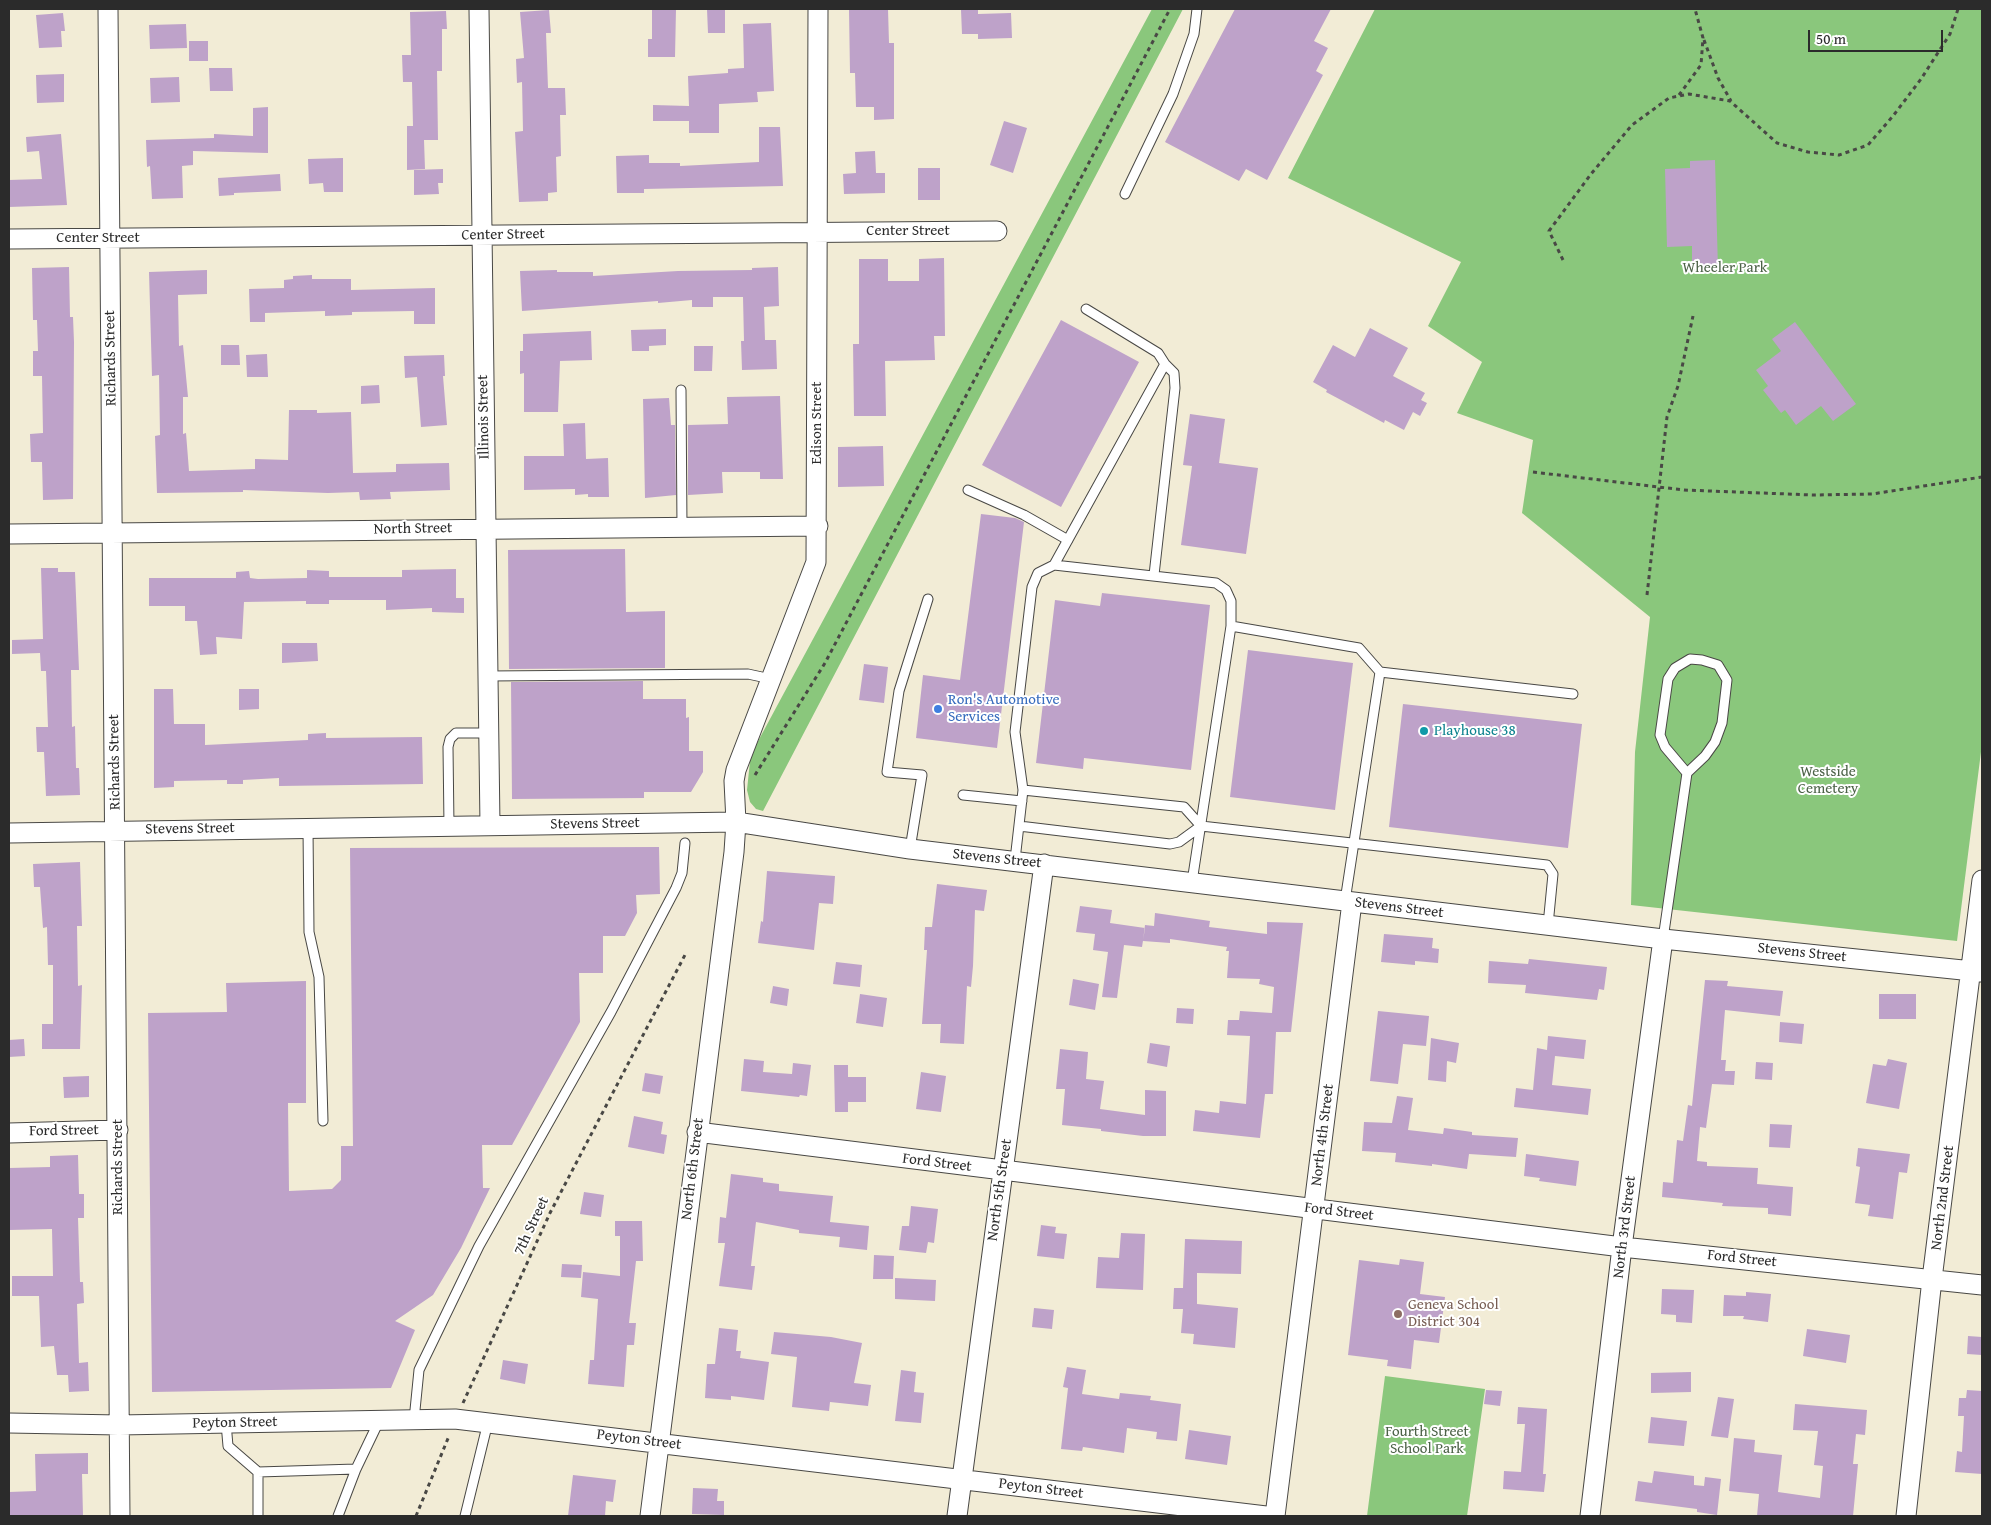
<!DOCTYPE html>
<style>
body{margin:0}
#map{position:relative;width:1991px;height:1525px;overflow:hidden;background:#f2ecd6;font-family:"Gentium Book Plus",serif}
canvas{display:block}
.frame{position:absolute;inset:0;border:10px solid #2b2b2b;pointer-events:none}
.scale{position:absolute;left:1808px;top:30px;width:135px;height:22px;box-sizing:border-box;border:2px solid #2b2b2b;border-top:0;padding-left:6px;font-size:15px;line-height:18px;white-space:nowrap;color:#2b2b2b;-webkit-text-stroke:4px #fff;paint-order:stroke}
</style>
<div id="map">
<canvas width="1991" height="1525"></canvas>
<div class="frame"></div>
<div class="scale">50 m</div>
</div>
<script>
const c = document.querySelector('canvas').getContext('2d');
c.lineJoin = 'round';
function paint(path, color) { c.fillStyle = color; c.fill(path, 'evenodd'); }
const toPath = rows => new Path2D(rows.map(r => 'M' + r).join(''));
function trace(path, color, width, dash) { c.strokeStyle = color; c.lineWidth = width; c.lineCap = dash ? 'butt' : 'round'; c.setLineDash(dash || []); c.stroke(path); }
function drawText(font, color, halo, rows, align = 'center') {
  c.font = font + ' "Gentium Book Plus",serif'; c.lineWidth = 4; c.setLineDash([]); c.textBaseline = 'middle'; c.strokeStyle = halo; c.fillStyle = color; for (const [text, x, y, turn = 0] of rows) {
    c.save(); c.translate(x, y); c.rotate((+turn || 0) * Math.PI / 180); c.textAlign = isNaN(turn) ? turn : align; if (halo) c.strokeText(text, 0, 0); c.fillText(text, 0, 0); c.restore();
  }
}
paint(toPath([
 [1152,9,1183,9,763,811,756,809,750,802,747,790,750,761,756,745],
 [1375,9,1982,9,1982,744,1957,941,1631,905,1635,752,1650,617,1522,513,1533,440,1457,413,1482,362,1428,326,1461,262,1288,178],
 [1385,1376,1485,1389,1467,1516,1367,1516]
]), '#8ac77c');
paint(toPath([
 [652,9,676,9,675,57,648,57,648,39,652,39],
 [707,9,725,9,725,33,708,33],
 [849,9,888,9,889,43,894,43,894,119,874,120,874,107,856,107,855,73,850,73],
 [1235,9,1331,9,1314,41,1328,48,1316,71,1323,75,1267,180,1246,169,1239,181,1165,142],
 [549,10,551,33,546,33,548,88,565,88,566,115,560,115,561,156,556,157,557,192,548,193,548,201,519,202,515,132,523,131,522,82,517,83,516,59,524,58,520,12],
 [961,10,978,10,978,14,1011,13,1012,38,978,39,978,34,962,34],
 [446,11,447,29,442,29,442,71,437,71,438,140,424,140,425,169,407,170,407,126,413,126,412,82,403,82,402,55,411,55,410,12],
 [63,13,65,31,61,31,62,47,39,48,36,15],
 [771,23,774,91,757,92,758,102,719,104,719,133,689,133,689,121,653,121,653,105,689,106,688,76,728,73,728,69,744,68,743,24],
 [186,24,187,48,150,49,149,25],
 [189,41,208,41,208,61,189,61],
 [209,68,232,68,233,91,210,91],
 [64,74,64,102,37,103,36,75],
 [179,77,180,102,151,103,150,78],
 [268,107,268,153,193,151,193,165,182,166,183,198,152,199,150,166,147,167,146,140,214,138,214,134,253,136,253,108],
 [1004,121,1027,128,1013,173,990,165],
 [759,127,780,127,783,186,644,189,644,193,617,193,616,156,649,155,649,163,680,163,680,166,759,162],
 [61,134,67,205,9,207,9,180,42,179,39,151,27,152,26,137],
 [875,151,876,173,885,173,885,193,844,194,843,174,856,173,855,152],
 [343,158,343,192,324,192,323,183,309,184,308,159],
 [1715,160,1718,269,1692,269,1692,246,1667,247,1665,169,1690,168,1690,161],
 [918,168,940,168,940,200,918,200],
 [443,169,443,183,438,183,439,194,414,195,414,170],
 [280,174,281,191,234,193,234,195,219,196,218,178],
 [944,258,945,336,934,336,935,360,885,361,886,416,854,416,853,344,859,344,859,259,888,259,888,281,919,281,919,259],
 [69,267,70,317,73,317,74,342,73,499,43,500,42,462,31,462,30,434,43,433,42,376,33,376,33,351,38,351,37,320,33,320,32,268],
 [778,267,779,306,764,307,765,340,776,340,777,369,742,370,741,341,744,341,743,297,713,297,713,307,692,307,692,300,658,303,658,301,522,311,520,271,557,270,557,272,593,272,593,276,678,271,752,270,752,268],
 [207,270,207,294,178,295,179,346,183,345,188,397,183,397,183,434,186,433,189,471,255,469,255,459,288,460,289,410,317,410,317,413,351,412,353,473,396,472,396,464,449,463,450,490,390,492,391,499,360,500,359,492,328,493,243,490,243,492,157,493,155,436,160,435,159,375,152,376,149,272],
 [312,275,312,279,351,279,351,290,435,288,435,324,414,324,414,311,352,312,352,315,325,316,325,311,265,313,265,322,250,322,249,289,284,288,284,280,293,279,293,276],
 [1061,320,1139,362,1061,507,982,465],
 [1795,322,1856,404,1833,421,1821,406,1796,425,1785,410,1781,413,1763,390,1768,386,1756,370,1781,351,1772,339],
 [1370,328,1408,348,1393,376,1425,393,1421,400,1427,403,1420,416,1413,412,1404,430,1385,420,1384,423,1326,392,1327,390,1313,382,1333,345,1355,357],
 [666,329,666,345,649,346,649,351,632,351,631,330],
 [591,331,592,360,560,361,558,412,524,412,524,373,520,374,520,351,523,351,523,334],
 [221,345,239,345,240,365,221,365],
 [694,346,713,346,712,371,694,371],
 [267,354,268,377,247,377,246,355],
 [444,355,445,376,443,376,447,425,421,427,417,377,405,378,404,356],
 [379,385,380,403,361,404,361,386],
 [780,396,783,479,760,479,760,472,722,472,723,493,688,495,688,425,728,424,727,397],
 [669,398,671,425,675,425,676,495,645,498,643,399],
 [1190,414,1225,419,1219,463,1258,468,1246,554,1181,545,1192,466,1183,465],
 [585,423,586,459,608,458,609,497,588,497,588,494,575,495,575,489,524,490,524,456,564,456,563,424],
 [883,446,884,486,838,487,838,447],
 [981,514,1015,518,1024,522,997,748,916,738,923,675,960,680],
 [625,549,626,612,665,611,665,668,509,669,508,550],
 [41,568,58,568,58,572,75,572,79,670,71,670,72,727,75,726,76,768,79,768,80,795,46,796,44,752,37,752,36,727,48,727,46,671,41,671,40,653,12,654,12,640,43,639],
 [456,569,456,598,464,598,464,613,432,612,432,608,386,610,386,600,329,600,329,604,306,604,306,601,244,602,242,639,216,637,217,654,200,655,197,621,185,621,185,606,149,606,149,578,236,578,236,572,249,571,250,578,258,579,307,578,307,570,329,571,329,577,402,577,402,570],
 [1102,593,1210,605,1191,770,1084,758,1083,769,1036,763,1055,600,1100,606],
 [282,643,317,643,318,661,282,663],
 [1248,650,1353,663,1335,810,1230,797],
 [864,664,888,667,884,703,859,700],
 [643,681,643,699,686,699,686,718,689,717,689,751,703,751,703,772,691,792,644,792,644,798,512,799,511,682],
 [154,689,173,689,174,724,205,724,205,745,308,740,308,734,326,733,326,738,422,737,423,784,279,786,279,778,243,780,243,784,227,784,227,780,174,781,174,787,154,788],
 [239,689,259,689,259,709,239,710],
 [1403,704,1582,724,1568,848,1389,827],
 [659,847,660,894,636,895,637,913,625,936,603,936,603,973,579,973,580,1022,512,1145,482,1145,483,1188,490,1188,461,1248,433,1295,395,1321,415,1330,391,1388,152,1392,148,1013,227,1012,226,983,306,981,306,1103,288,1103,289,1191,332,1189,341,1180,341,1146,353,1146,350,848],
 [80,862,82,926,77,926,78,986,82,985,80,1049,42,1049,42,1024,53,1024,53,965,48,965,47,927,43,928,40,887,34,887,33,864],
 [767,871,835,876,833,904,819,903,814,950,758,943,761,921,763,922],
 [937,884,987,890,984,911,975,910,973,966,971,987,967,986,964,1044,940,1043,941,1024,922,1024,927,950,924,950,925,927,932,927],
 [1080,906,1112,910,1110,923,1145,928,1142,947,1124,945,1117,998,1102,997,1108,952,1093,950,1095,934,1076,932],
 [1155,913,1210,921,1209,927,1267,934,1267,922,1303,923,1291,1032,1276,1032,1273,1094,1265,1094,1260,1138,1193,1131,1195,1110,1219,1113,1220,1101,1246,1104,1250,1036,1227,1035,1228,1020,1239,1020,1240,1011,1272,1013,1274,987,1259,984,1260,979,1227,978,1229,951,1226,951,1227,947,1170,939,1170,943,1143,941,1145,925,1154,926],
 [1384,934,1433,938,1432,948,1439,949,1438,963,1415,961,1415,965,1381,962],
 [1529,959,1607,967,1604,990,1599,989,1597,1000,1525,993,1526,985,1488,983,1489,961,1528,964],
 [836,962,862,965,860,987,833,984],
 [1073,979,1099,984,1095,1010,1069,1005],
 [1705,980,1728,981,1727,986,1783,991,1780,1016,1725,1010,1721,1060,1726,1060,1725,1071,1735,1071,1734,1085,1712,1084,1706,1128,1700,1127,1697,1161,1707,1162,1707,1166,1758,1168,1757,1184,1793,1187,1791,1216,1768,1214,1768,1208,1722,1206,1723,1203,1662,1197,1663,1182,1673,1183,1677,1140,1683,1141,1688,1105,1692,1106],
 [773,986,789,989,787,1006,770,1003],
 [860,994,887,998,883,1027,856,1023],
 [1879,994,1916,994,1916,1019,1879,1019],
 [1177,1008,1194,1009,1193,1024,1176,1023],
 [1378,1011,1429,1016,1426,1046,1403,1044,1398,1084,1370,1081],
 [1780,1022,1804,1024,1802,1044,1779,1042],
 [1548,1036,1586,1040,1584,1059,1555,1056,1552,1085,1591,1089,1588,1115,1514,1107,1516,1088,1533,1090,1537,1048,1547,1050],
 [1431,1038,1459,1043,1456,1063,1447,1061,1446,1082,1428,1080],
 [24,1039,25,1056,9,1057,9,1040],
 [1150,1043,1170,1046,1167,1067,1147,1063],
 [1060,1049,1088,1052,1086,1079,1104,1081,1100,1109,1145,1115,1145,1090,1166,1091,1166,1136,1143,1136,1101,1131,1101,1129,1062,1125,1065,1089,1056,1089],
 [744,1059,764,1061,763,1072,792,1074,793,1063,811,1065,807,1096,800,1095,799,1097,741,1091],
 [1888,1059,1907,1063,1899,1109,1866,1103,1873,1064,1886,1066],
 [1756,1062,1773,1063,1772,1080,1755,1079],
 [834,1065,848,1065,848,1077,866,1077,866,1102,848,1102,848,1112,835,1112],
 [921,1072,946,1076,941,1112,916,1109],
 [645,1073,663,1076,660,1094,642,1091],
 [89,1076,89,1097,64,1098,63,1077],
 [1397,1096,1413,1098,1408,1130,1443,1134,1444,1128,1472,1132,1472,1135,1518,1138,1516,1157,1469,1154,1467,1169,1432,1164,1432,1166,1395,1162,1396,1153,1362,1151,1364,1122,1392,1123],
 [634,1116,663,1122,661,1134,667,1135,664,1154,628,1147],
 [1770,1124,1792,1125,1790,1148,1769,1147],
 [1858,1148,1910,1154,1907,1173,1899,1172,1893,1219,1868,1216,1870,1205,1855,1203,1860,1167,1856,1166],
 [1526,1154,1579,1161,1576,1186,1539,1181,1540,1178,1524,1176],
 [78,1155,79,1194,84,1194,84,1218,78,1218,80,1282,83,1282,84,1303,77,1304,79,1363,88,1362,89,1391,69,1392,68,1375,57,1375,54,1346,41,1347,39,1296,12,1296,12,1276,53,1276,52,1229,9,1230,9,1168,50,1167,50,1156],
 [731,1174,763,1178,763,1182,779,1184,779,1191,833,1196,830,1222,869,1226,867,1250,839,1247,840,1237,799,1233,799,1230,756,1222,751,1266,755,1266,752,1290,719,1286,725,1243,718,1243,720,1217,726,1218],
 [584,1192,604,1195,601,1217,580,1214],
 [911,1206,938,1209,934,1243,928,1242,926,1253,899,1250,902,1226,909,1226],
 [615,1221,642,1221,643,1261,636,1261,629,1323,636,1323,634,1345,627,1345,624,1387,588,1384,590,1360,594,1360,598,1299,581,1297,583,1272,620,1276,620,1236,615,1236],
 [1041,1225,1056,1227,1055,1233,1067,1234,1064,1259,1037,1256],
 [1121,1233,1145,1234,1143,1290,1096,1288,1098,1257,1119,1258],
 [1185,1239,1242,1241,1241,1274,1197,1273,1197,1304,1238,1308,1235,1348,1193,1344,1194,1334,1181,1333,1183,1309,1173,1309,1174,1288,1183,1288],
 [874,1255,894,1256,893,1279,873,1279],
 [1400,1259,1424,1262,1420,1294,1445,1297,1439,1343,1414,1340,1411,1369,1387,1366,1388,1360,1348,1355,1359,1260,1399,1265],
 [562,1264,582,1265,581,1278,561,1277],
 [895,1278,936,1280,935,1301,895,1299],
 [1662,1289,1694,1290,1692,1323,1676,1322,1676,1315,1661,1314],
 [1746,1292,1771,1294,1768,1322,1743,1319,1744,1316,1723,1316,1724,1295,1746,1296],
 [1034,1308,1054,1310,1052,1329,1032,1327],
 [719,1328,738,1330,736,1351,741,1351,740,1358,769,1362,764,1400,731,1396,731,1400,705,1398,707,1364,715,1364],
 [1807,1329,1850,1335,1846,1363,1803,1356],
 [774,1332,831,1337,862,1343,854,1383,871,1385,868,1406,830,1402,829,1411,792,1407,797,1357,771,1354],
 [1968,1336,1982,1337,1982,1355,1967,1354],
 [503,1360,528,1364,525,1384,500,1379],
 [1067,1367,1086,1370,1082,1394,1119,1399,1120,1393,1151,1396,1150,1400,1181,1404,1177,1441,1156,1439,1157,1432,1127,1428,1124,1453,1083,1447,1082,1451,1061,1449,1068,1388,1063,1387],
 [901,1370,916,1372,914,1392,924,1393,921,1423,895,1421],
 [1691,1372,1691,1392,1651,1393,1651,1373],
 [1486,1390,1502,1391,1500,1406,1484,1404],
 [1967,1390,1982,1391,1982,1474,1955,1472,1957,1451,1962,1452,1964,1416,1958,1416,1959,1398,1966,1398],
 [1718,1397,1734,1399,1728,1438,1711,1436],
 [1795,1404,1867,1410,1865,1435,1856,1434,1853,1464,1858,1464,1853,1516,1757,1516,1759,1494,1729,1491,1734,1438,1755,1440,1754,1452,1782,1455,1778,1492,1820,1498,1823,1466,1814,1465,1818,1431,1793,1430],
 [1518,1407,1547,1409,1543,1474,1546,1474,1544,1492,1503,1489,1504,1471,1521,1472,1525,1424,1517,1424],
 [1651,1417,1687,1421,1684,1446,1648,1443],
 [1189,1430,1231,1436,1227,1465,1185,1459],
 [88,1453,88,1474,82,1474,83,1516,9,1516,9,1492,36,1491,35,1454],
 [1654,1471,1694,1476,1694,1485,1704,1486,1705,1477,1721,1479,1717,1515,1697,1512,1697,1509,1635,1501,1638,1481,1652,1483],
 [573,1475,616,1480,613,1502,606,1501,605,1516,568,1516],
 [693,1488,718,1489,717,1501,724,1501,724,1515,692,1514]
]), '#bea2c9');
const lane = toPath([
 [1125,194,1173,94,1194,34,1197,9],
 [1086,309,1158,353,1165,364],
 [681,390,682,528],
 [968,490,1024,515,1068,540],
 [1054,565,1165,364,1174,373,1175,388,1154,575],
 [488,676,748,674,771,679],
 [1023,790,1184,807,1201,826,1547,865,1553,874,1548,925],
 [963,795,1022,801],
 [449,826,448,747,450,739,456,733,488,733],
 [1019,826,1170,844,1179,842,1201,826],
 [308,828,309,932,319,977,323,1121],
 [910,849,922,775,887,772,899,691,928,599],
 [1015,860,1023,790,1015,732,1032,587,1038,573,1054,565,1216,583,1226,590,1231,601,1231,626],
 [1192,882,1231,626,1359,648,1380,672],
 [1345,901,1380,672,1573,694],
 [1663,939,1687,773,1705,756,1715,742,1722,723,1727,680,1718,665,1702,660,1690,659,1675,668,1668,679,1660,735,1665,747,1687,773],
 [414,1420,419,1370,479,1246,611,1012,676,888,682,873,685,843],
 [226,1423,228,1446,258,1472,356,1469,379,1421],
 [258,1516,258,1472],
 [338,1516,356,1469],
 [465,1516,488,1422]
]);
const street = toPath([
 [108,9,120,1516],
 [479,9,490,825],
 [9,239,997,231],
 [9,534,818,526],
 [9,833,736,822,910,849,1663,939,1982,972],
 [697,1132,1622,1247,1982,1285],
 [9,1133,118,1130],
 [9,1423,119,1425,455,1419,1266,1516],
 [650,1516,734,852,736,822,734,781,736,770,816,562,818,9],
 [957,1516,1044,864],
 [1275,1516,1352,902],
 [1590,1516,1622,1247,1663,939],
 [1906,1516,1932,1279,1982,880]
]);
trace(lane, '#494845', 11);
trace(street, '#494845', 21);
trace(toPath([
 [1704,40,1718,78,1731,101],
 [1679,95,1701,65,1703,38,1695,9],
 [1563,260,1549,231,1591,174,1632,125,1669,98,1689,94,1730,101,1777,143,1808,152,1839,155,1868,145,1893,116,1921,79,1950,34,1958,9],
 [1533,472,1684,490,1813,495,1872,494,1982,477],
 [1647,595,1667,417,1678,386,1693,316],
 [755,775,825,663,1170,9],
 [463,1403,550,1213,686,953],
 [416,1516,449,1436]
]), '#494845', 3, [4, 4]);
trace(lane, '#fff', 9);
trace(street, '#fff', 19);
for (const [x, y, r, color] of [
 [938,709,5,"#3f7fe0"],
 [1424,731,5,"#0f9aa8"],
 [1398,1314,5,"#8d6e63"]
]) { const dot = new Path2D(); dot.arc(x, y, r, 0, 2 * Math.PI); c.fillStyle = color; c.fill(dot); trace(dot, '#fff', 2); }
drawText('15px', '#2b2b2b', '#fff', [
 ["Center Street",908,231],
 ["Center Street",503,235,-1],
 ["Center Street",98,238],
 ["Richards Street",111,358,-91],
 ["Illinois Street",484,417,-91],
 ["Edison Street",817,423,-90],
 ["North Street",413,529,-1],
 ["Richards Street",115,762,-91],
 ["Stevens Street",595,824,-1],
 ["Stevens Street",190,829,-1],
 ["Stevens Street",997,859,6],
 ["Stevens Street",1399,908,7],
 ["Stevens Street",1802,953,6],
 ["Ford Street",64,1131,-1],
 ["North 4th Street",1323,1135,-83],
 ["Ford Street",937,1163,7],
 ["Richards Street",118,1167,-90],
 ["North 6th Street",693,1169,-83],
 ["North 5th Street",1000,1190,-82],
 ["North 2nd Street",1943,1198,-83],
 ["Ford Street",1339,1212,7],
 ["7th Street",532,1226,-65],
 ["North 3rd Street",1625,1227,-83],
 ["Ford Street",1742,1259,6],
 ["Peyton Street",235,1423,-1],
 ["Peyton Street",639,1440,7],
 ["Peyton Street",1041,1489,7]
]);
drawText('15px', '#4c6247', '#fff', [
 ["Wheeler Park",1725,268],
 ["Westside",1828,772],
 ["Cemetery",1828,789],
 ["Fourth Street",1427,1432],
 ["School Park",1427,1449]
]);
drawText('15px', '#366cbe', '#fff', [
 ["Ron's Automotive",948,700],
 ["Services",948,717]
], 'left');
drawText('15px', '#0d838f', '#fff', [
 ["Playhouse 38",1434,731]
], 'left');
drawText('15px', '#785e54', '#fff', [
 ["Geneva School",1408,1305],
 ["District 304",1408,1322]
], 'left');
</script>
